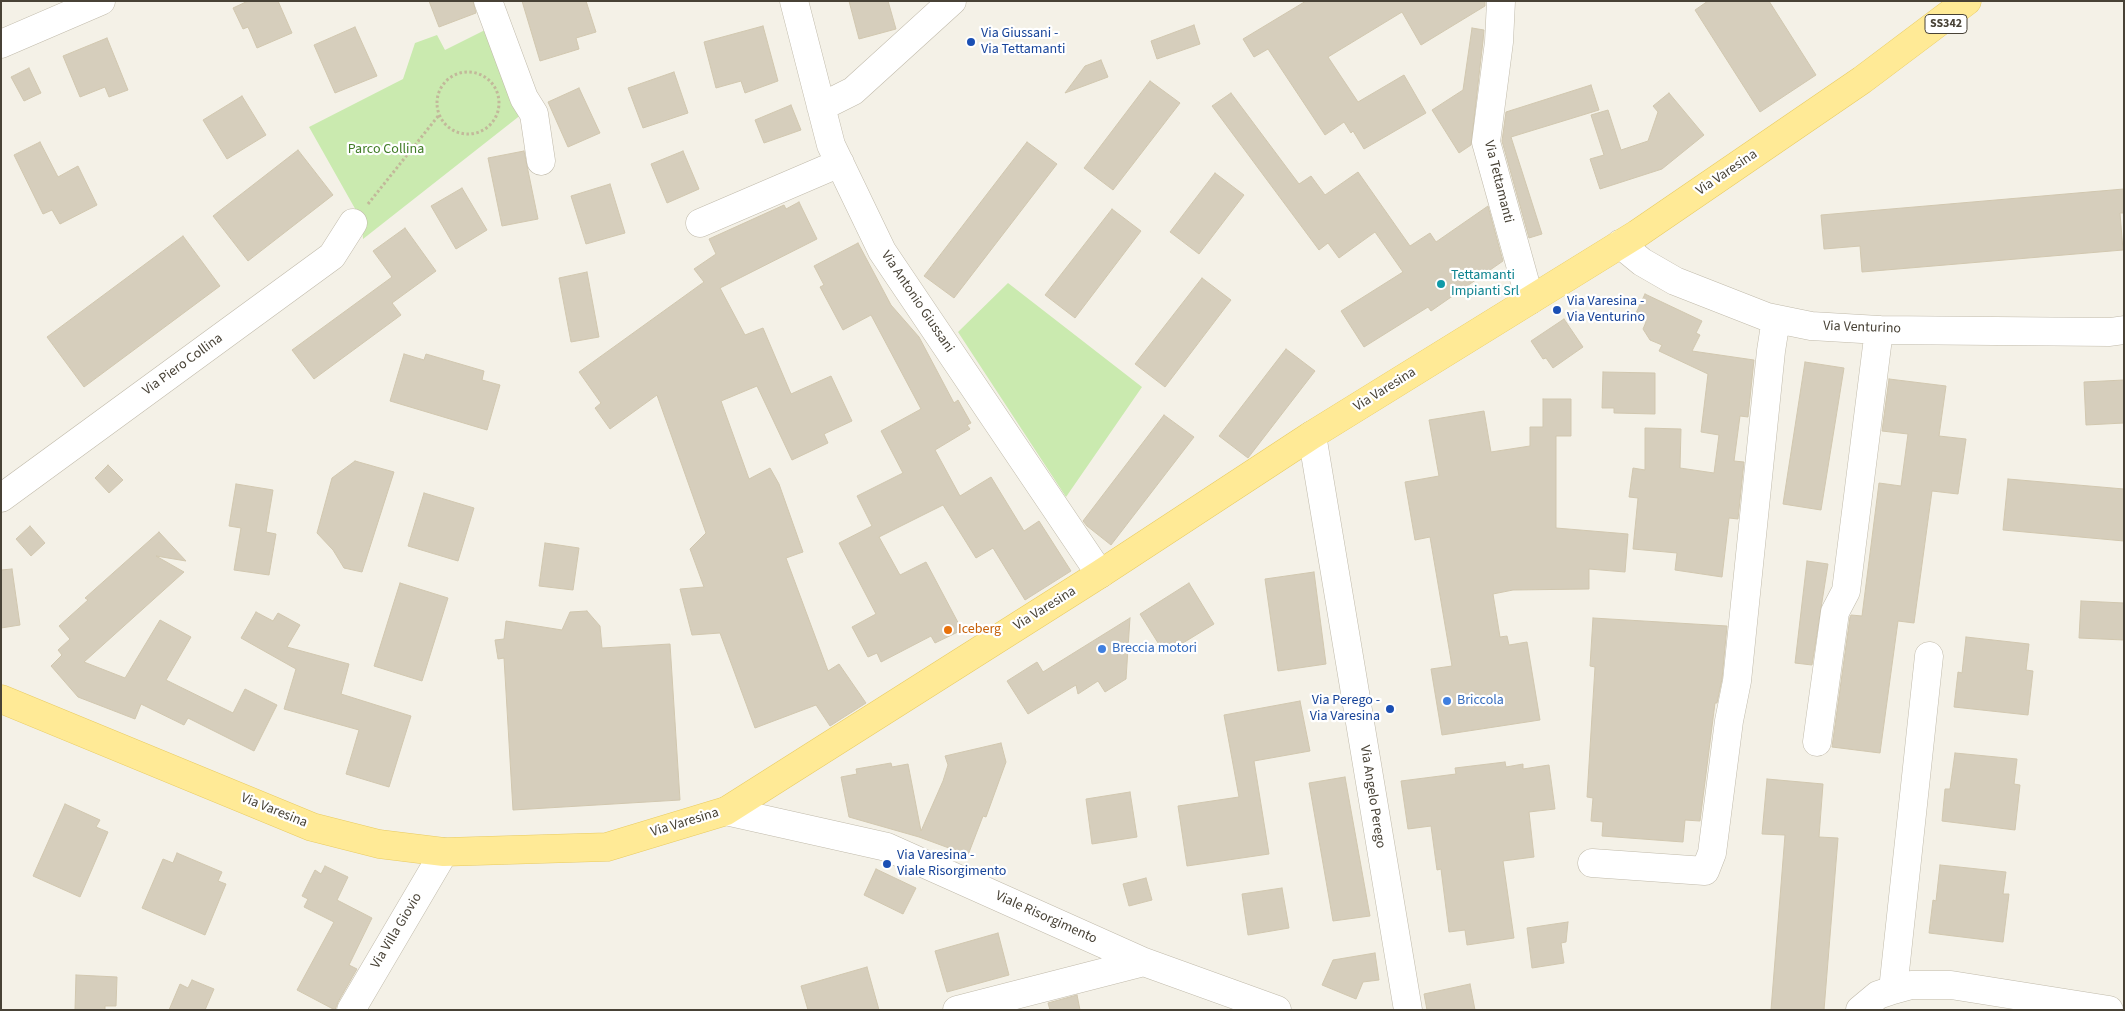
<!DOCTYPE html>
<style>
body{margin:0}
#map{position:relative;width:2125px;height:1011px;overflow:hidden;background:#f4f1e7;font-family:"Source Sans 3",sans-serif}
canvas{display:block}
.frame{position:absolute;inset:0;border:2px solid #484236;pointer-events:none}
</style>
<div id="map">
<canvas width="2125" height="1011"></canvas>
<div class="frame"></div>
</div>
<script>
const c = document.querySelector('canvas').getContext('2d');
c.lineJoin = 'round';
function paint(path, color) { c.fillStyle = color; c.fill(path, 'evenodd'); }
const toPath = rows => new Path2D(rows.map(r => 'M' + r).join(''));
function trace(path, color, width, dash) { c.strokeStyle = color; c.lineWidth = width; c.lineCap = dash ? 'butt' : 'round'; c.setLineDash(dash || []); c.stroke(path); }
function drawText(font, color, halo, rows, align = 'center') {
  c.font = font + ' "Source Sans 3",sans-serif'; c.lineWidth = 4.5; c.setLineDash([]); c.textBaseline = 'middle'; c.strokeStyle = halo; c.fillStyle = color; for (const [text, x, y, turn = 0] of rows) {
    c.save(); c.translate(x, y); c.rotate((+turn || 0) * Math.PI / 180); c.textAlign = isNaN(turn) ? turn : align; if (halo) c.strokeText(text, 0, 0); c.fillText(text, 0, 0); c.restore();
  }
}
paint(toPath([
 [489,28,522,114,363,239,362,221,309,127,403,79,415,43,437,35,445,50],
 [1008,283,1142,387,1066,497,958,332]
]), '#caeaaf');
const building = toPath([
 [248,1,278,1,292,33,257,48,248,27,243,29,233,8,248,1],
 [429,1,473,1,476,13,439,27,429,1],
 [522,1,586,1,596,32,576,38,579,49,540,61,522,1],
 [849,1,888,1,896,29,859,39,849,1],
 [1306,1,1485,1,1485,6,1421,45,1402,12,1328,57,1358,102,1404,75,1426,113,1364,149,1353,131,1351,133,1344,122,1325,135,1268,49,1254,57,1243,39,1306,1],
 [1708,1,1769,1,1816,75,1760,112,1695,10,1708,1],
 [1194,25,1200,44,1157,59,1151,41,1194,25],
 [763,26,778,81,745,93,741,81,716,88,704,42,763,26],
 [355,27,377,76,335,93,314,45,355,27],
 [1472,28,1484,30,1483,41,1471,145,1459,153,1432,110,1463,90,1472,28],
 [107,38,128,90,109,97,105,87,80,97,63,56,107,38],
 [1101,60,1108,77,1065,93,1085,66,1101,60],
 [29,68,41,93,24,101,11,77,29,68],
 [674,72,688,113,643,128,628,88,674,72],
 [1150,81,1180,103,1113,190,1084,168,1150,81],
 [1591,85,1599,110,1511,137,1542,234,1529,238,1502,141,1506,112,1591,85],
 [579,88,600,133,568,147,548,102,579,88],
 [1231,93,1299,184,1311,176,1325,195,1358,172,1410,246,1430,233,1436,242,1488,206,1503,261,1431,311,1428,307,1364,347,1341,311,1403,272,1375,232,1339,258,1328,243,1319,250,1212,106,1231,93],
 [1669,93,1704,135,1662,169,1600,189,1590,159,1604,155,1591,115,1608,110,1621,150,1648,141,1658,112,1653,106,1669,93],
 [242,96,266,135,227,159,203,120,242,96],
 [791,105,801,130,764,143,755,120,791,105],
 [40,142,58,177,78,166,97,205,60,224,52,210,43,214,14,155,40,142],
 [1027,142,1057,164,954,298,924,276,1027,142],
 [298,150,333,195,248,261,213,216,298,150],
 [524,151,538,219,502,226,488,158,524,151],
 [683,151,699,189,667,203,651,164,683,151],
 [1215,173,1244,195,1199,254,1170,232,1215,173],
 [610,184,625,233,586,244,571,196,610,184],
 [462,188,487,230,456,249,431,206,462,188],
 [2124,189,2124,213,2120,213,2123,250,1862,272,1860,246,1824,249,1821,215,2124,189],
 [799,202,817,239,720,288,745,335,763,328,791,394,831,376,852,421,824,434,828,443,792,460,757,386,721,401,749,479,770,468,779,484,803,552,786,558,828,671,839,664,866,703,830,726,816,705,755,728,720,633,692,635,680,589,704,587,690,549,706,533,657,395,610,429,595,408,601,403,579,372,704,282,694,269,716,254,709,239,784,205,786,209,799,202],
 [1112,209,1141,231,1075,318,1045,295,1112,209],
 [405,228,436,271,392,303,401,315,314,379,292,350,392,277,373,251,405,228],
 [183,236,220,286,84,387,47,337,183,236],
 [858,243,891,305,919,337,954,403,958,400,971,423,967,425,970,429,935,450,960,496,991,477,1024,531,1039,521,1071,571,1025,600,993,548,976,558,943,505,879,537,900,575,926,562,962,630,935,643,931,636,881,662,877,653,868,657,852,627,876,614,839,543,872,526,857,496,903,473,881,431,921,409,871,315,843,330,820,287,824,285,814,266,858,243],
 [587,272,599,337,571,342,559,278,587,272],
 [1202,278,1231,300,1165,387,1135,364,1202,278],
 [1645,294,1702,321,1696,333,1700,335,1692,351,1754,360,1748,417,1740,416,1734,461,1744,462,1738,519,1729,518,1722,577,1675,570,1677,553,1633,549,1638,498,1629,497,1633,468,1645,470,1645,428,1681,429,1680,468,1714,473,1719,435,1701,432,1708,374,1659,351,1662,345,1650,340,1643,329,1646,322,1642,320,1644,317,1636,313,1645,294],
 [1564,319,1583,347,1553,368,1546,358,1543,359,1531,341,1564,319],
 [1286,349,1315,371,1248,458,1219,436,1286,349],
 [404,354,424,360,426,354,484,371,482,380,500,385,487,430,390,401,404,354],
 [1805,362,1844,368,1821,510,1783,504,1805,362],
 [1603,372,1655,373,1655,414,1614,413,1614,408,1602,408,1603,372],
 [1889,379,1946,386,1939,436,1966,439,1958,494,1932,491,1914,623,1898,621,1880,753,1832,747,1850,617,1851,615,1862,616,1879,483,1901,486,1908,434,1882,431,1889,379],
 [2124,380,2124,423,2086,425,2084,382,2124,380],
 [1543,399,1571,399,1571,436,1556,436,1556,528,1628,534,1625,572,1589,569,1589,589,1513,590,1493,594,1500,637,1507,636,1509,645,1527,642,1540,720,1442,735,1431,669,1452,666,1430,537,1415,540,1405,482,1439,476,1429,420,1484,411,1491,452,1530,446,1530,427,1543,427,1543,399],
 [1164,415,1194,437,1111,545,1087,526,1083,521,1164,415],
 [355,461,394,472,362,572,344,568,333,550,317,533,332,478,355,461],
 [108,465,123,480,109,493,95,478,108,465],
 [2008,479,2124,489,2124,541,2003,530,2008,479],
 [236,484,273,490,266,532,276,534,269,575,234,570,241,528,229,526,236,484],
 [424,493,474,508,458,561,408,546,424,493],
 [30,526,45,543,31,556,16,539,30,526],
 [159,532,186,561,156,556,184,572,84,662,125,678,160,620,191,637,166,680,233,713,245,689,277,705,254,751,188,718,184,725,141,704,135,719,78,697,51,666,62,655,58,650,70,639,59,626,88,600,85,598,159,532],
 [545,543,579,548,573,590,539,586,545,543],
 [1807,561,1828,564,1812,665,1795,663,1807,561],
 [12,569,20,625,1,628,1,570,12,569],
 [1314,572,1326,664,1278,671,1265,579,1314,572],
 [400,583,448,598,422,681,374,666,400,583],
 [1189,583,1214,624,1165,654,1140,614,1189,583],
 [2081,601,2124,603,2124,640,2079,638,2081,601],
 [587,611,600,626,602,648,670,644,680,800,513,810,504,658,498,659,495,640,504,639,506,621,562,630,570,612,587,611],
 [256,612,273,621,278,613,300,625,287,647,349,664,341,694,411,716,389,787,346,774,359,730,284,709,296,669,241,638,256,612],
 [1130,618,1126,679,1105,692,1098,681,1078,694,1076,685,1028,714,1007,681,1037,662,1043,672,1130,618],
 [1593,618,1727,626,1722,679,1717,703,1715,703,1700,821,1685,820,1683,842,1602,836,1603,822,1591,821,1593,798,1587,797,1595,667,1590,666,1593,618],
 [1966,637,2029,644,2026,670,2033,671,2028,715,1954,707,1958,672,1962,673,1966,637],
 [1300,701,1310,751,1254,761,1269,854,1187,866,1178,806,1239,797,1224,715,1300,701],
 [1001,743,1006,762,986,817,983,816,968,855,919,837,849,817,841,777,857,774,856,769,891,763,892,767,908,764,921,831,943,781,948,765,945,756,1001,743],
 [1955,753,2017,759,2014,784,2020,785,2015,830,1942,821,1945,789,1950,789,1955,753],
 [1505,762,1506,767,1523,764,1523,769,1549,765,1555,809,1529,812,1534,857,1503,861,1514,938,1467,945,1465,930,1449,932,1441,869,1437,870,1431,826,1408,829,1401,781,1456,774,1455,768,1505,762],
 [1345,777,1370,916,1333,921,1309,783,1345,777],
 [1767,779,1823,784,1819,837,1838,838,1824,1010,1771,1010,1785,835,1762,834,1767,779],
 [1130,792,1137,837,1092,844,1086,799,1130,792],
 [65,804,100,820,96,827,108,832,80,897,33,876,65,804],
 [177,853,222,872,218,881,226,884,205,935,142,908,163,859,173,863,177,853],
 [1940,865,2006,872,2003,894,2009,894,2003,942,1929,933,1933,900,1936,901,1940,865],
 [325,866,348,877,337,900,372,918,349,965,357,969,338,1002,335,1010,297,990,334,922,304,907,308,899,302,896,315,870,321,874,325,866],
 [876,869,916,888,903,914,864,895,876,869],
 [1146,878,1152,900,1129,906,1123,884,1146,878],
 [1282,888,1289,928,1248,935,1242,894,1282,888],
 [1568,922,1566,942,1561,943,1564,963,1532,968,1527,928,1568,922],
 [998,933,1009,975,947,992,935,951,998,933],
 [1375,953,1379,980,1363,982,1356,999,1322,985,1333,960,1375,953],
 [867,967,879,1010,808,1010,801,986,867,967],
 [76,975,117,977,116,1006,105,1006,105,1010,75,1010,76,975],
 [192,980,214,989,205,1010,169,1010,180,984,188,988,192,980],
 [1470,984,1475,1010,1427,1010,1424,994,1470,984],
 [1077,995,1080,1010,1050,1010,1048,1003,1077,995]
]);
paint(building, '#d6cebc');
trace(building, '#d1c7af', 1);
const minor = toPath([
 [488,1,524,98,534,114,541,161],
 [794,1,831,145,882,251,1100,574],
 [1501,1,1499,42,1486,142,1530,300],
 [1,44,101,1],
 [821,107,853,91,952,1],
 [700,223,840,163],
 [1620,244,1642,262,1675,281,1767,317,1811,326,1879,330,2110,332,2124,330],
 [1312,435,1408,1010],
 [1,498,332,256,353,223],
 [1817,742,1835,612,1846,591,1879,330],
 [726,811,887,847,1144,962,1277,1010],
 [1592,863,1705,871,1712,853,1729,721,1737,681,1771,351,1776,319],
 [1893,990,1929,656],
 [351,1010,444,852],
 [957,1010,1144,962],
 [1860,1010,1878,995,1893,990,1911,985,1951,985,2109,1010]
]);
const major = toPath([
 [1,699,312,827,379,844,444,852,607,847,726,811,1100,574,1312,435,1637,234,1862,80,1967,1]
]);
trace(minor, '#c0baaa', 29);
trace(major, '#e8cb62', 29);
trace(toPath([
 '437 103a31 31 0 1 1 62 0a31 31 0 1 1-62 0Z',
 [368,204,439,115]
]), '#c2b89a', 3, [2.5, 2.5]);
trace(minor, '#fff', 28);
trace(major, '#ffea96', 28);
for (const [x, y, r, color] of [
 [971,42,5,"#1a4fb4"],
 [1441,284,5,"#0f9aa8"],
 [1557,310,5,"#1a4fb4"],
 [948,630,5,"#e8710a"],
 [1102,649,5,"#3f7fe0"],
 [1447,701,5,"#3f7fe0"],
 [1390,709,5,"#1a4fb4"],
 [887,864,5,"#1a4fb4"]
]) { const dot = new Path2D(); dot.arc(x, y, r, 0, 2 * Math.PI); c.fillStyle = color; c.fill(dot); trace(dot, '#fff', 2); }
for (const [x, y, w] of [
 [1946,24,42]
]) { const box = new Path2D(); box.roundRect(x - w / 2, y - 9.5, w, 19, 4); c.fillStyle = '#fff'; c.fill(box); trace(box, '#484236', 1); }
drawText('bold 12px', '#484236', null, [
 ["SS342",1946,24]
]);
drawText('14px', '#164399', '#fff', [
 ["Via Giussani -",981,34],
 ["Via Tettamanti",981,50],
 ["Via Varesina -",1567,302],
 ["Via Venturino",1567,318],
 ["Via Perego -",1380,701,"right"],
 ["Via Varesina",1380,717,"right"],
 ["Via Varesina -",897,856],
 ["Viale Risorgimento",897,872]
], 'left');
drawText('14px', '#407c27', '#fff', [
 ["Parco Collina",386,150]
]);
drawText('14px', '#484236', '#fff', [
 ["Via Varesina",1727,173,-34],
 ["Via Tettamanti",1498,182,76],
 ["Via Antonio Giussani",917,302,56],
 ["Via Venturino",1862,328,2],
 ["Via Piero Collina",183,365,-36],
 ["Via Varesina",1385,390,-32],
 ["Via Varesina",1045,609,-32],
 ["Via Angelo Perego",1372,797,81],
 ["Via Varesina",274,811,22],
 ["Via Varesina",685,823,-17],
 ["Viale Risorgimento",1046,918,24],
 ["Via Villa Giovio",397,931,-59]
]);
drawText('14px', '#0d838f', '#fff', [
 ["Tettamanti",1451,276],
 ["Impianti Srl",1451,292]
], 'left');
drawText('14px', '#c56008', '#fff', [
 ["Iceberg",958,630]
], 'left');
drawText('14px', '#366cbe', '#fff', [
 ["Breccia motori",1112,649],
 ["Briccola",1457,701]
], 'left');
</script>
